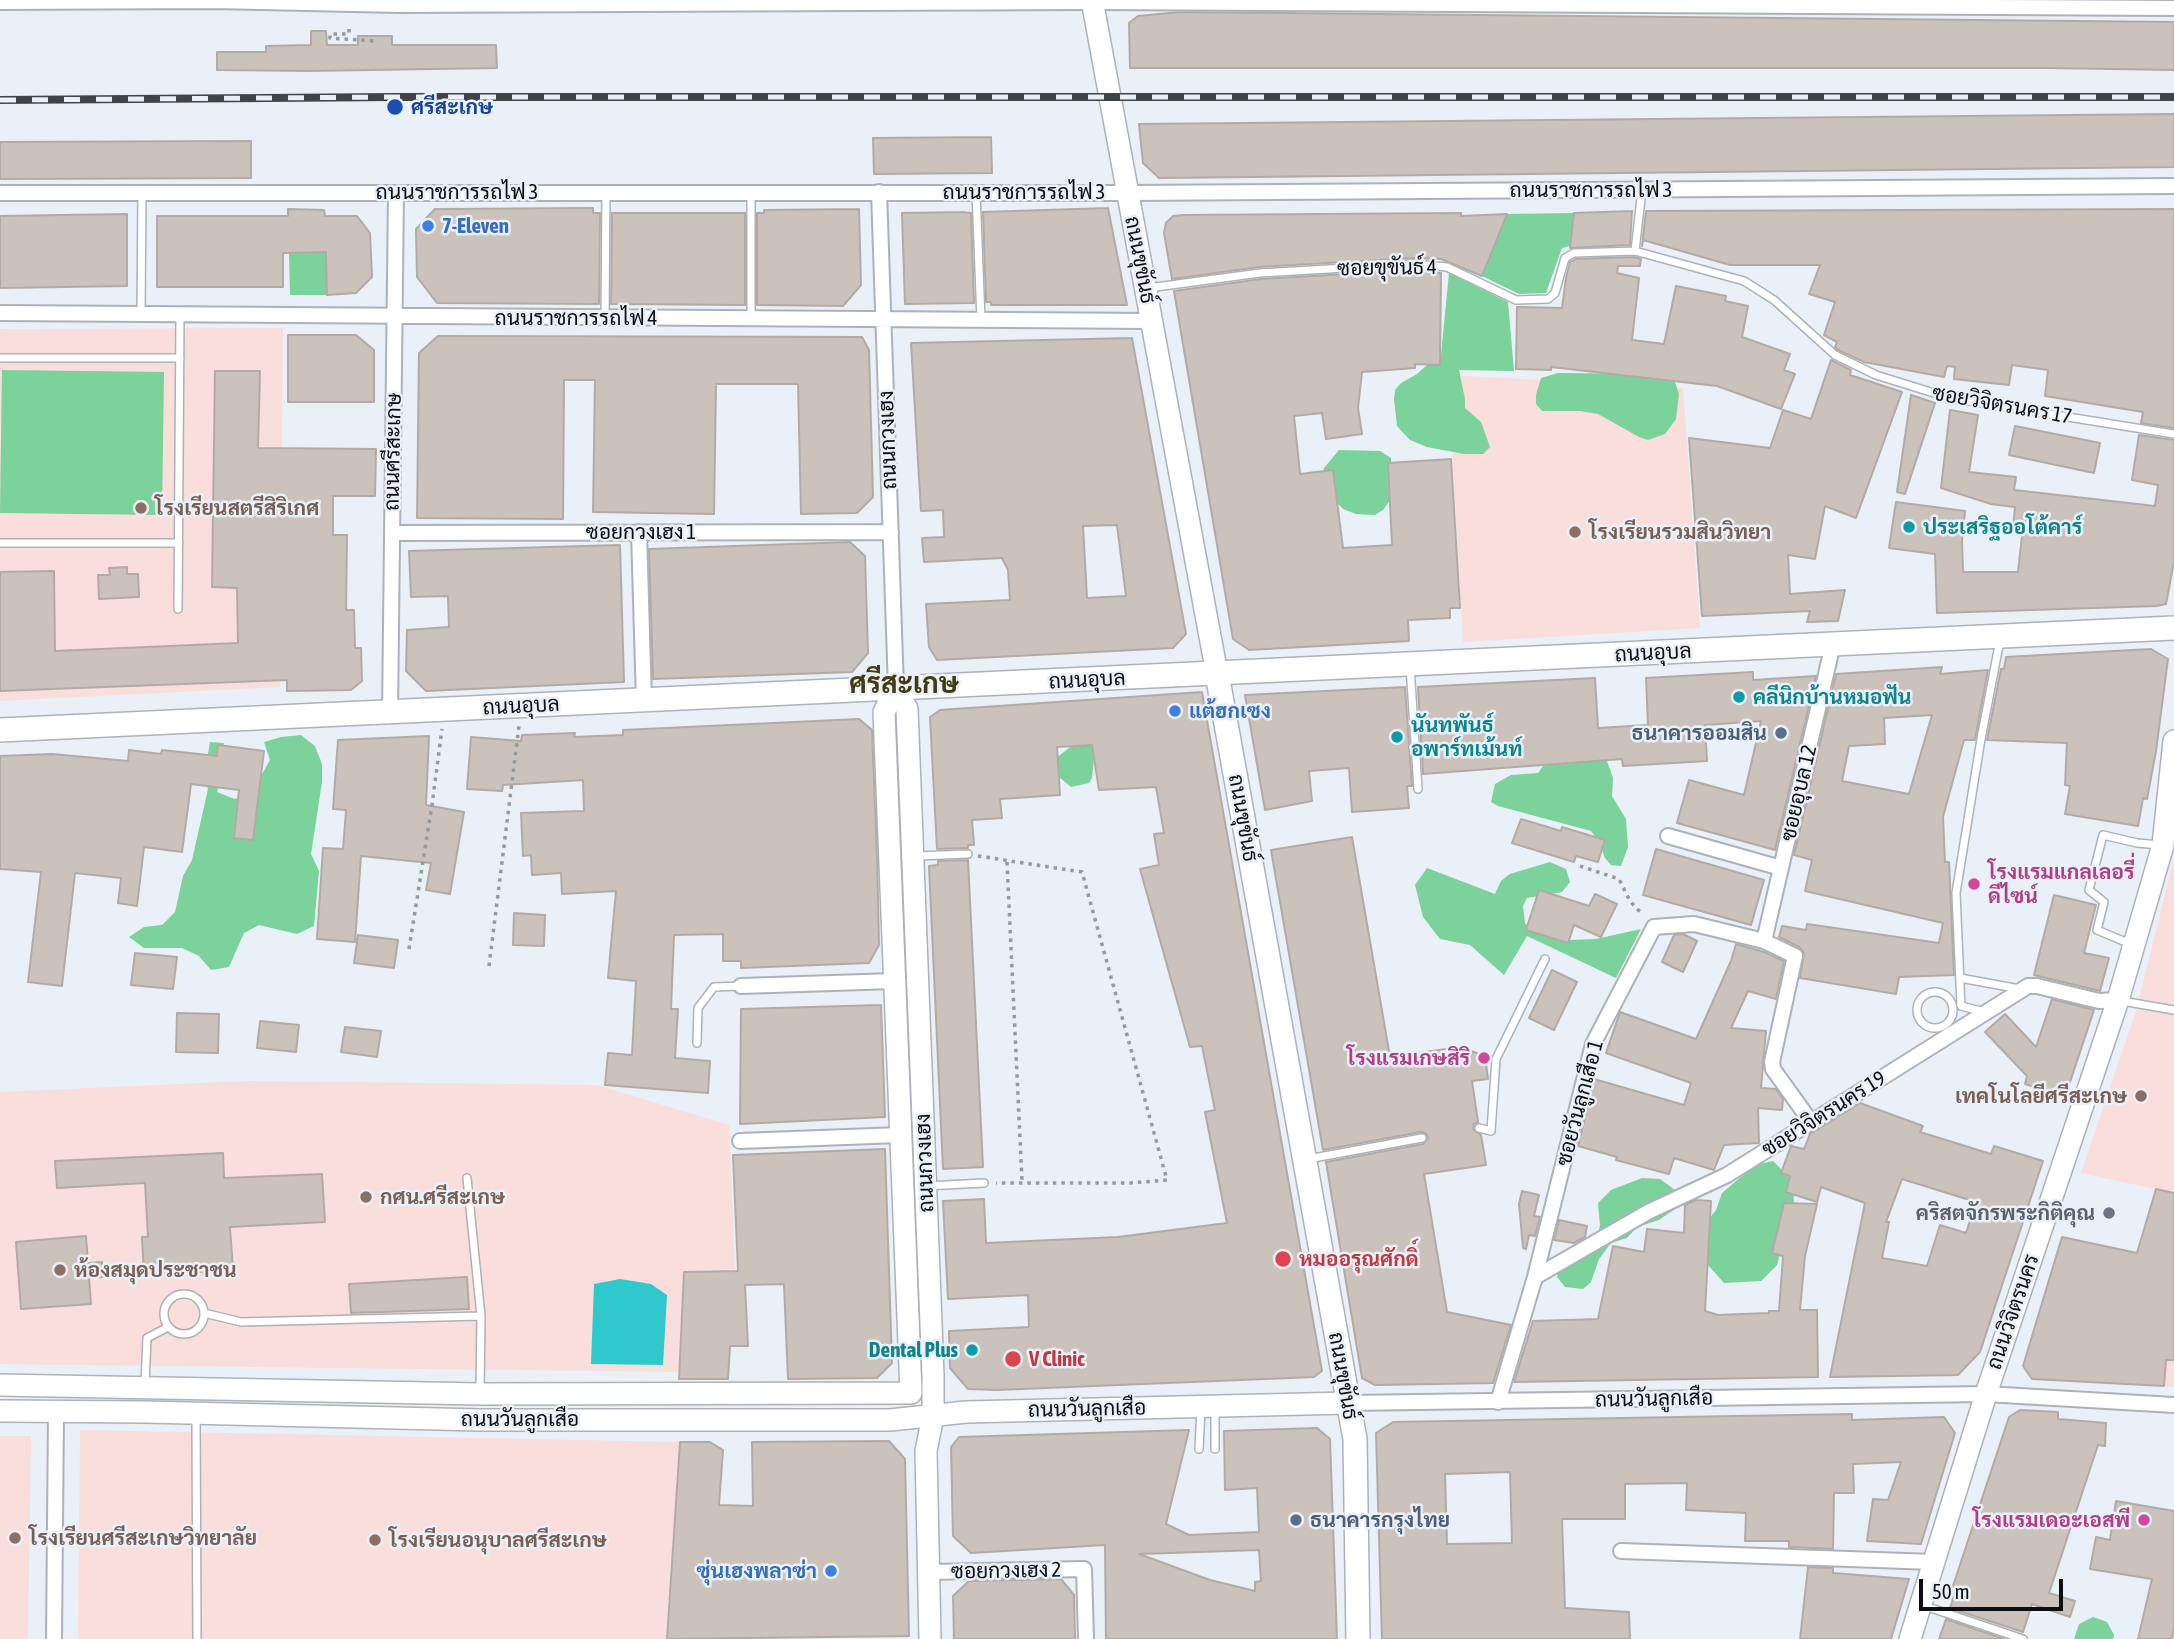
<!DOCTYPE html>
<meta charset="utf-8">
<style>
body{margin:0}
#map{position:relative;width:2174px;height:1639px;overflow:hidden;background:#e9f0f7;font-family:"Asap Condensed",sans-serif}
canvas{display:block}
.scale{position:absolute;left:1919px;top:1579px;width:144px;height:32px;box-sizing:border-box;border:4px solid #0c0e11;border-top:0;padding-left:9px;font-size:21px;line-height:24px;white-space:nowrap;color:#0c0e11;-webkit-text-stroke:5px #e9f0f7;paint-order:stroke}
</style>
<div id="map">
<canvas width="2174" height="1639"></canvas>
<div class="scale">50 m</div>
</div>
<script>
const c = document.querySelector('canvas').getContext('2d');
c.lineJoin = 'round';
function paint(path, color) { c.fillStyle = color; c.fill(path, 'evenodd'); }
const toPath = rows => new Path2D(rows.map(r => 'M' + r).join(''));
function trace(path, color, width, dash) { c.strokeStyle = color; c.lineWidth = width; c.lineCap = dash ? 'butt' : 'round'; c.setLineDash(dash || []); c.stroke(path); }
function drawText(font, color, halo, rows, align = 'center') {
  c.font = font + ' "Asap Condensed",Sarabun,sans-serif'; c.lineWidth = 5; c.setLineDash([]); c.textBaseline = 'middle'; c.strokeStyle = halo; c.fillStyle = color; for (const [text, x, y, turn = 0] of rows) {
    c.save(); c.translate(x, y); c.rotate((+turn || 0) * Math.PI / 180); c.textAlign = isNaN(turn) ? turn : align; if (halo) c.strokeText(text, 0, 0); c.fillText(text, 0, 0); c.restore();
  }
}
paint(toPath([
 [283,328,280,687,0,701,0,329],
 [1448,375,1683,388,1700,628,1463,642],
 [2174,858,2174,1387,2117,1383,2137,1253,2155,1189,2081,1173,2136,1011],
 [247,1081,597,1085,729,1125,735,1269,683,1271,679,1372,0,1364,0,1092],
 [80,1430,679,1442,666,1639,78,1639],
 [0,1436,31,1436,28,1639,0,1639]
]), '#f9dedc');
paint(toPath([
 [1574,213,1570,246,1562,248,1546,293,1519,294,1482,276,1507,214],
 [326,252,327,295,290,295,289,253],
 [1449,273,1508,302,1514,371,1459,370,1465,399,1465,408,1481,422,1490,447,1483,454,1464,454,1427,447,1410,440,1397,426,1394,399,1395,390,1401,383,1417,374,1437,356,1441,355],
 [2,370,164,372,162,515,0,513],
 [1558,373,1666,374,1674,379,1679,394,1676,419,1665,434,1648,440,1639,437,1598,414,1580,411,1542,411,1536,404,1536,395,1541,378],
 [1339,450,1380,451,1391,458,1391,499,1383,510,1375,515,1356,514,1343,509,1321,485,1324,468],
 [301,735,315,746,322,764,322,782,311,854,319,871,314,926,297,934,259,925,244,933,229,967,211,970,199,956,182,948,144,948,129,937,144,927,162,925,175,912,183,876,192,860,208,789,204,777,210,742,224,743,223,775,217,792,235,799,252,792,270,760,264,742,281,737],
 [1083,737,1096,738,1092,778,1089,783,1071,787,1053,772,1055,759],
 [1587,743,1607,761,1613,778,1612,796,1626,819,1628,847,1621,866,1611,865,1605,858,1598,840,1591,831,1498,806,1491,802,1495,784,1511,775,1538,773,1549,758],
 [1550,862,1566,869,1570,882,1562,892,1527,898,1523,906,1525,923,1531,931,1569,940,1596,939,1641,929,1616,978,1527,936,1504,975,1470,945,1440,939,1423,917,1415,885,1427,868,1495,894,1501,881,1510,874],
 [1773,1161,1793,1181,1794,1203,1777,1265,1761,1281,1724,1283,1699,1255,1698,1233,1716,1210,1722,1193,1755,1165],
 [1642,1178,1660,1179,1675,1190,1675,1209,1659,1220,1637,1227,1627,1238,1611,1243,1599,1259,1591,1282,1583,1289,1565,1287,1557,1277,1563,1256,1597,1238,1600,1226,1598,1203,1611,1190],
 [2093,1617,2107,1622,2114,1635,2113,1639,2074,1639,2079,1624]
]), '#7bd29a');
paint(toPath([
 [620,1279,651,1284,667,1295,663,1365,591,1364,594,1284]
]), '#2ec8cd');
const building = toPath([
 [1180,12,2174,22,2174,70,2049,68,1130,68,1129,23,1138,16,1180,12],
 [311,31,326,31,327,45,358,45,358,36,392,36,392,45,496,45,497,68,309,71,217,70,217,52,266,52,266,46,311,45,311,31],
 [2174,114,2174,167,1159,178,1143,163,1139,124,2174,114],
 [991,137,992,173,874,174,873,138,991,137],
 [251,141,251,178,0,179,0,142,251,141],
 [593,208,593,213,600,213,599,304,437,303,417,277,416,229,435,209,593,208],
 [1108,208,1127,305,991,305,991,302,986,302,983,212,1108,208],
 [288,209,324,210,325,216,357,216,370,233,372,277,356,293,327,295,326,252,283,253,283,287,157,287,157,216,288,216,288,209],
 [859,209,861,285,843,306,757,305,757,213,764,213,764,210,859,209],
 [2174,209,2174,428,2141,423,2143,412,2045,396,2048,370,2012,365,2009,385,1954,379,1955,367,1947,366,1944,377,1864,362,1838,350,1835,347,1837,342,1824,335,1835,302,1809,294,1820,265,1730,265,1643,240,1642,246,1646,211,2174,209],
 [1632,211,1630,245,1570,248,1574,213,1632,211],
 [962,212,971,213,974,303,905,304,902,213,962,212],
 [612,213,745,213,745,305,611,304,612,213],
 [1461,213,1461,216,1507,214,1482,276,1441,259,1413,258,1259,267,1172,279,1164,233,1166,223,1173,216,1184,215,1461,213],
 [127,214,127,286,0,288,0,216,127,214],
 [1634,257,1641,259,1640,266,1618,266,1617,273,1639,278,1632,340,1664,344,1676,286,1726,296,1725,301,1748,306,1742,337,1790,354,1784,370,1795,374,1781,409,1717,386,1551,367,1551,370,1516,369,1517,307,1562,308,1566,278,1570,262,1576,259,1634,257],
 [1413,270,1441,273,1440,365,1415,364,1415,368,1362,372,1358,408,1362,434,1326,439,1322,413,1294,416,1300,474,1333,470,1343,548,1392,545,1388,463,1451,459,1460,608,1450,608,1450,618,1408,620,1409,641,1249,650,1233,639,1174,291,1261,279,1413,270],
 [288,335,356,335,374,350,374,402,288,402,288,335],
 [438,336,862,337,869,350,873,497,857,513,801,514,798,384,716,384,714,514,593,512,595,380,564,380,563,519,417,518,419,353,438,336],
 [1132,338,1186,634,1173,648,937,660,929,647,926,604,1010,600,1008,570,1002,558,924,562,922,538,944,537,943,510,921,511,911,343,1132,338],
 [1117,525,1126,596,1087,598,1083,526,1117,525],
 [1831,360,1851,370,1850,375,1902,392,1856,518,1825,506,1815,559,1788,555,1790,594,1845,590,1838,621,1807,622,1810,611,1702,616,1689,438,1770,448,1783,410,1811,419,1831,360],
 [215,371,260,371,258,448,376,449,375,496,333,496,333,535,347,535,346,610,354,610,355,648,361,648,362,681,351,690,287,691,287,680,0,691,0,572,54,571,55,651,238,643,237,588,212,587,215,371],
 [1911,395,1935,403,1905,494,1897,492,1911,395],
 [1950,410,1978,415,1969,472,2016,477,2014,490,2155,506,2158,485,2132,480,2139,435,2174,440,2174,562,2166,604,2157,606,1937,613,1935,554,1889,548,1896,502,1965,511,1962,541,1963,572,2018,572,2023,527,2013,526,2015,507,1991,504,1941,488,1950,410],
 [2015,426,2100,443,2094,473,2009,455,2015,426],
 [850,542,865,556,868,653,852,672,653,679,649,549,850,542],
 [620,545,624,682,426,691,406,671,407,630,449,627,448,596,411,597,409,551,620,545],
 [127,567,127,574,138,574,139,597,99,599,98,575,110,575,109,568,127,567],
 [2151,649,2168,659,2156,751,2147,799,2143,798,2138,826,2065,814,2070,786,2065,785,2067,743,1987,740,2001,669,2004,669,2006,657,2151,649],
 [1942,667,1940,674,1988,670,1975,740,1964,740,1943,817,1945,862,1949,862,1954,975,1899,977,1896,994,1800,978,1804,953,1799,947,1779,937,1782,926,1806,930,1807,924,1939,943,1943,923,1805,891,1812,860,1794,855,1836,674,1942,667],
 [1932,715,1909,794,1842,781,1849,746,1885,744,1884,718,1932,715],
 [1753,672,1753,680,1816,676,1775,850,1677,823,1689,780,1744,795,1761,721,1705,725,1707,761,1623,766,1622,759,1423,774,1418,687,1595,678,1598,728,1648,725,1646,678,1753,672],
 [1405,687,1412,786,1407,786,1409,808,1352,812,1349,768,1309,771,1312,801,1265,810,1245,695,1405,687],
 [1202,692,1322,1371,1314,1377,997,1390,968,1389,950,1368,949,1331,1029,1327,1028,1295,948,1299,943,1201,984,1199,986,1243,1118,1237,1227,1223,1205,1112,1215,1110,1202,1046,1190,1047,1140,869,1159,865,1154,834,1164,833,1156,787,1099,790,1092,745,1057,747,1060,795,1000,799,1002,818,972,820,974,845,968,845,968,848,937,849,930,717,940,710,1202,692],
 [859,719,872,730,877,855,879,945,869,963,741,968,741,961,723,961,723,934,674,935,671,1009,678,1009,675,1058,710,1061,708,1093,605,1085,608,1053,632,1055,636,981,608,978,616,891,562,894,561,873,532,875,531,855,523,856,521,813,584,811,583,780,503,785,502,791,467,789,471,737,521,741,522,735,575,733,574,737,623,735,623,730,859,719],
 [429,736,426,805,464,812,450,894,426,890,431,863,361,856,355,942,317,939,323,848,343,849,346,810,333,809,338,740,429,736],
 [218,745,264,751,253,840,234,838,239,790,191,784,182,852,144,847,137,906,118,903,121,878,75,873,62,986,28,982,41,872,0,869,0,756,52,754,128,761,129,750,161,754,162,750,217,756,218,745],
 [1521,819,1561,831,1562,827,1605,840,1598,862,1576,856,1574,862,1512,843,1521,819],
 [1352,837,1390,1057,1460,1047,1485,1056,1488,1079,1472,1081,1478,1122,1474,1124,1473,1129,1481,1135,1486,1165,1424,1174,1447,1312,1511,1325,1493,1383,1375,1385,1362,1378,1326,1162,1423,1144,1428,1138,1426,1134,1421,1132,1323,1150,1271,850,1352,837],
 [1656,849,1764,880,1751,925,1643,895,1656,849],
 [968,860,983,1167,943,1169,929,866,938,865,938,861,968,860],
 [1539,890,1589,906,1595,894,1617,904,1601,937,1574,925,1568,943,1526,930,1539,890],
 [2054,895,2096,905,2084,953,2109,958,2100,991,2034,975,2054,895],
 [514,913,545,915,544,946,513,945,514,913],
 [1683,934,1697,941,1683,972,1662,962,1674,935,1683,934],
 [358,935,398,940,394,968,354,963,358,935],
 [1736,944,1764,952,1784,961,1776,999,1748,991,1731,1028,1766,1031,1761,1088,1776,1089,1783,1099,1782,1110,1758,1108,1759,1143,1724,1145,1714,1170,1674,1158,1669,1174,1616,1160,1617,1157,1578,1146,1594,1079,1684,1105,1691,1083,1606,1053,1620,1012,1696,1039,1731,961,1736,944],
 [135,953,177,957,173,989,131,985,135,953],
 [1552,970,1577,982,1554,1030,1529,1018,1552,970],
 [2052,999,2094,1010,2065,1097,2025,1084,2027,1076,1985,1032,2005,1014,2036,1047,2052,999],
 [881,1005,885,1117,740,1124,741,1009,881,1005],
 [177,1013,219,1014,218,1053,176,1052,177,1013],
 [260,1021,299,1025,296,1052,257,1048,260,1021],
 [345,1027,381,1031,377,1057,341,1052,345,1027],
 [1860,1103,1923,1126,1920,1132,1991,1154,1994,1146,2043,1161,1980,1352,1958,1375,1830,1377,1865,1203,1821,1187,1817,1202,1786,1192,1790,1176,1781,1173,1791,1146,1804,1149,1810,1134,1860,1103],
 [1902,1179,1976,1202,1966,1233,1940,1225,1927,1266,1882,1258,1889,1222,1886,1222,1902,1179],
 [885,1149,892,1363,877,1378,788,1379,784,1284,745,1285,748,1346,730,1346,728,1379,679,1379,684,1272,738,1271,733,1155,885,1149],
 [223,1153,224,1178,322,1174,325,1222,230,1227,233,1270,144,1275,142,1237,148,1237,145,1183,57,1188,55,1161,223,1153],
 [2156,1189,2174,1193,2174,1360,2166,1360,2164,1386,2032,1379,2023,1366,2062,1237,2137,1253,2156,1189],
 [1522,1191,1539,1195,1534,1216,1540,1217,1535,1236,1529,1235,1526,1249,1523,1248,1519,1204,1522,1191],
 [1696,1200,1711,1201,1705,1311,1718,1315,1769,1313,1769,1311,1779,1311,1783,1256,1772,1253,1784,1203,1817,1204,1805,1256,1800,1310,1817,1310,1818,1377,1514,1382,1533,1321,1598,1319,1613,1246,1644,1252,1647,1229,1684,1233,1685,1205,1696,1200],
 [1559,1220,1587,1226,1585,1237,1574,1243,1554,1240,1559,1220],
 [86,1236,88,1263,102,1262,103,1277,89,1278,91,1304,21,1309,16,1242,86,1236],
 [467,1277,469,1309,351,1313,349,1284,467,1277],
 [2020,1410,2058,1412,2058,1419,2106,1423,2105,1446,2098,1445,2049,1593,2075,1601,2070,1617,2032,1604,2023,1632,1950,1608,1953,1599,1949,1598,2009,1417,2020,1410],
 [1852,1414,1852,1420,1944,1417,1955,1433,1921,1544,1867,1541,1873,1499,1888,1500,1901,1462,1853,1464,1854,1493,1834,1493,1833,1549,1789,1547,1789,1541,1745,1541,1746,1513,1686,1510,1687,1483,1625,1484,1625,1519,1562,1519,1565,1608,1629,1612,1630,1639,1382,1639,1376,1433,1393,1422,1852,1414],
 [1510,1472,1512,1543,1447,1544,1445,1474,1510,1472],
 [1317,1428,1330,1439,1337,1639,1106,1639,1105,1545,971,1553,953,1536,951,1447,959,1437,1189,1430,1166,1524,1189,1535,1259,1532,1257,1488,1225,1490,1224,1431,1317,1428],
 [1259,1550,1261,1581,1255,1582,1255,1591,1210,1580,1139,1554,1259,1550],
 [889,1441,905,1459,909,1636,667,1639,680,1442,710,1442,723,1450,719,1505,753,1506,752,1442,889,1441],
 [2116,1501,2174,1511,2174,1629,2172,1639,2138,1639,2152,1579,2090,1569,2096,1537,2110,1540,2116,1501],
 [1808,1567,1833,1568,1833,1573,1909,1579,1891,1639,1800,1639,1808,1567],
 [1061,1579,1074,1595,1075,1639,954,1639,953,1596,969,1581,1061,1579],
 [1946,1619,2004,1639,1939,1639,1946,1619]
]);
paint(building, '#cbc2bc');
trace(building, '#b2aaa4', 2);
const lane = toPath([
 [1642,190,1635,251,1744,281,1774,300,1835,355,1876,375,1950,398,2174,434],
 [976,192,981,320],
 [1148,288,1260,273,1413,264,1447,267,1516,300,1548,299,1555,293,1565,258,1574,253,1635,251],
 [141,314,142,193],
 [605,317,606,192],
 [751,318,751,193],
 [0,358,180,358],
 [0,543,179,543],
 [178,609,180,315],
 [1410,666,1418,789],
 [917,856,968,854],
 [2133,945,2097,930,2104,902,2089,890,2103,835,2137,843,2160,845],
 [1960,978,2020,989],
 '1917 1010a18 18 0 1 1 36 0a18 18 0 1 1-36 0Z',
 [2122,1001,2174,1010],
 [1985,1012,1961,1006,1956,893,1981,739,2000,640],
 [697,1043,698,1008,714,987,741,986],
 [1479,1128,1491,1131,1496,1059,1545,959],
 [1308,1159,1422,1138],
 [467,1178,481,1316,480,1391],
 [926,1186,984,1183],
 '164 1314a20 20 0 1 1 40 0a20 20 0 1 1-40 0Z',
 [204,1313,241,1322,481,1316],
 [145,1384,147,1338,168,1327],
 [1215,1407,1215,1449],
 [196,1416,197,1639],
 [1199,1449,1201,1408],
 [1922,1605,2023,1639]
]);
const street = toPath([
 [0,2,213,1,400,5,1092,2,2174,8],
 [879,192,896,689],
 [0,193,1128,193,2174,186],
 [0,313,1152,321],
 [639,532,644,701],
 [392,533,891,532],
 [390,712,396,193],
 [1668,836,1781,868],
 [1764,941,1833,644],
 [741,986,894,981],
 [740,1141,900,1135],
 [1535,1277,1648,1212,1727,1175,2028,986,2037,986,2099,1001,2118,1000],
 [1498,1402,1535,1277,1593,1044,1654,927,1694,924,1764,941,1795,956,1772,1062,1773,1069,1811,1122],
 [1348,1403,1986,1394,2174,1405],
 [1621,1551,1934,1562],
 [929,1572,1084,1569,1086,1639],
 [54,1639,56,1411]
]);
const secondary = toPath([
 [1092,0,1217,674],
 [896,689,907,709,933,1375,933,1416,926,1451,930,1639],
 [896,689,884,712,911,1393],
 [0,1385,481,1394,911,1393],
 [0,1411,146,1412,480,1420,890,1420,966,1412,1348,1403],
 [1910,1639,1986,1394,2118,1000,2163,845,2174,741]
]);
const primary = toPath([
 [1217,674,1355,1439,1358,1639],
 [0,730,2174,628]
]);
trace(lane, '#acb2b9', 10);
trace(street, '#acb2b9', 18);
trace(secondary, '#acb2b9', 24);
trace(primary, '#acb2b9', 26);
trace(toPath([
 [349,29,349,34,330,34,330,38,375,41],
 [978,856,1082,872,1167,1180,1130,1183,996,1183],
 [1007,862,1022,1181],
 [1580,866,1619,879,1630,901,1643,915],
 [409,949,432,805,442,729],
 [489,966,519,726]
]), '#959a9f', 3.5, [3.5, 5]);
trace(lane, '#fff', 7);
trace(street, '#fff', 14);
trace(secondary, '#fff', 21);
trace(primary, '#fff', 23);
const rail = toPath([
 [0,100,397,97,2174,97]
]);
trace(rail, '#404347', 8);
trace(rail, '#e9f0f7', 5, [16]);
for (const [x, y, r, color] of [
 [395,107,9,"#1a4fb4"],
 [428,226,7,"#3f7fe0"],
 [141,508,7,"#8d6e63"],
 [1909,527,7,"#0f9aa8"],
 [1575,532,7,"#8d6e63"],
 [1739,697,7,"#0f9aa8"],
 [1175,711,7,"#3f7fe0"],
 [1781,733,7,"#5c6f8a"],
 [1397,737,7,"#0f9aa8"],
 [1974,884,7,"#d1479c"],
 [1484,1058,7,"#d1479c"],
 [2141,1096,7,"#8d6e63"],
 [366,1197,7,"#8d6e63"],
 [2109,1213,7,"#6b7280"],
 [1283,1259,9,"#e0444e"],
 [60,1270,7,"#8d6e63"],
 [972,1350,7,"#0f9aa8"],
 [1013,1359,9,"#e0444e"],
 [1296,1520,7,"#5c6f8a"],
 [2144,1520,7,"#d1479c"],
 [15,1538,7,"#8d6e63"],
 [375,1540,7,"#8d6e63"],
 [831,1571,7,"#3f7fe0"]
]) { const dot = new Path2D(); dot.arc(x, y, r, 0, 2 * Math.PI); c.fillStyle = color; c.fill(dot); trace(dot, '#e9f0f7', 2.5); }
drawText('bold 21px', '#164399', '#e9f0f7', [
 ["ศรีสะเกษ",411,107]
], 'left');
drawText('21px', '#0c0e11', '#e9f0f7', [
 ["ถนนราชการรถไฟ 3",1591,190],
 ["ถนนราชการรถไฟ 3",457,192],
 ["ถนนราชการรถไฟ 3",1024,192],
 ["ถนนขุขันธ์",1140,260,79],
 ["ซอยขุขันธ์ 4",1387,268,-1],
 ["ถนนราชการรถไฟ 4",576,318],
 ["ซอยวิจิตรนคร 17",2002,405,10],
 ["ถนนกวงเฮง",888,440,-92],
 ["ถนนศรีสะเกษ",393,452,-89],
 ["ซอยกวงเฮง 1",641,532],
 ["ถนนอุบล",1653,653,-3],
 ["ถนนอุบล",1087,680,-3],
 ["ถนนอุบล",521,706,-3],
 ["ซอยอุบล 12",1799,793,-77],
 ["ถนนขุขันธ์",1243,818,80],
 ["ซอยวันลูกเสือ 1",1580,1103,-75],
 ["ซอยวิจิตรนคร 19",1824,1114,-32],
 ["ถนนกวงเฮง",925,1163,-92],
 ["ถนนวิจิตรนคร",2013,1312,-71],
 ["ถนนขุขันธ์",1343,1376,80],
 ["ถนนวันลูกเสือ",1654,1399,-1],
 ["ถนนวันลูกเสือ",1087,1409,-1],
 ["ถนนวันลูกเสือ",520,1419],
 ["ซอยกวงเฮง 2",1006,1571,-1]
]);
drawText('bold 21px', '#366cbe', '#e9f0f7', [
 ["7-Eleven",442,226],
 ["แต้ฮกเซง",1189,711],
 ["ซุ่นเฮงพลาซ่า",817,1571,"right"]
], 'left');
drawText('bold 21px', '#785e54', '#e9f0f7', [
 ["โรงเรียนสตรีสิริเกศ",155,508],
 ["โรงเรียนรวมสินวิทยา",1589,532],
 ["เทคโนโลยีศรีสะเกษ",2127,1096,"right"],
 ["กศน.ศรีสะเกษ",380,1197],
 ["ห้องสมุดประชาชน",74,1270],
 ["โรงเรียนศรีสะเกษวิทยาลัย",29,1538],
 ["โรงเรียนอนุบาลศรีสะเกษ",389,1540]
], 'left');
drawText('bold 21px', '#0d838f', '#e9f0f7', [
 ["ประเสริฐออโต้คาร์",1923,527],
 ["คลีนิกบ้านหมอฟัน",1753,697],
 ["นันทพันธ์",1411,725],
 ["อพาร์ทเม้นท์",1411,749],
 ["Dental Plus",958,1350,"right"]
], 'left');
drawText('bold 21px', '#4e5e75', '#e9f0f7', [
 ["ธนาคารออมสิน",1767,733],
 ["ธนาคารกรุงไทย",1310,1520,"left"]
], 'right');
drawText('bold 21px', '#b23c85', '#e9f0f7', [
 ["โรงแรมแกลเลอรี่",1988,872,"left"],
 ["ดีไซน์",1988,896,"left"],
 ["โรงแรมเกษสิริ",1470,1058],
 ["โรงแรมเดอะเอสพี",2130,1520]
], 'right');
drawText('bold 21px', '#5b616d', '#e9f0f7', [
 ["คริสตจักรพระกิติคุณ",2095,1213]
], 'right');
drawText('bold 21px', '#be3a42', '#e9f0f7', [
 ["หมออรุณศักดิ์",1299,1259],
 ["V Clinic",1029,1359]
], 'left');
drawText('bold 28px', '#423b12', '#e9f0f7', [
 ["ศรีสะเกษ",904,684]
]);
</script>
